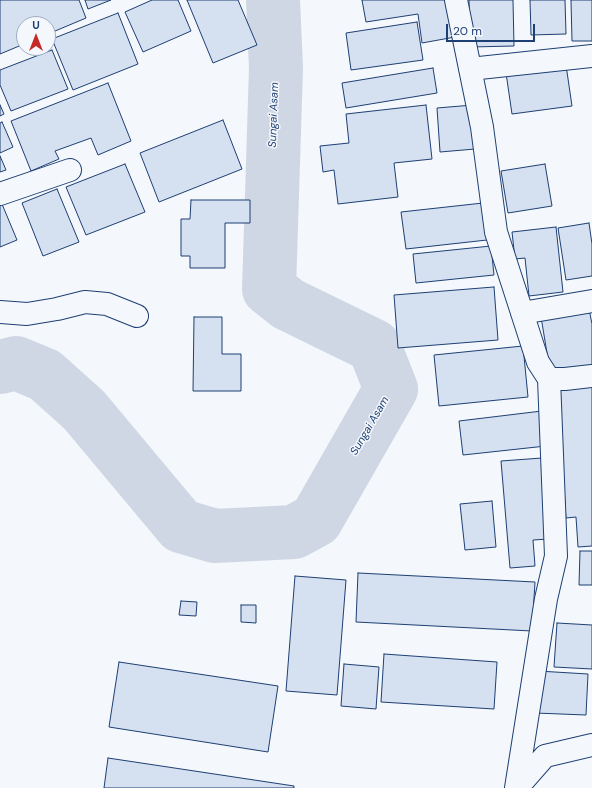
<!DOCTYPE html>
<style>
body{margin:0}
#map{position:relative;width:592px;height:788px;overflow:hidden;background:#f4f7fb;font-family:"DM Sans",sans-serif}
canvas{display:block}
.north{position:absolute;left:16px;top:16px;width:40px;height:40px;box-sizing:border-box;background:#f4f7fb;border:1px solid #9eadc5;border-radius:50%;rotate:0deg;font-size:11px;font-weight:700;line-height:16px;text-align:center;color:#1d3f73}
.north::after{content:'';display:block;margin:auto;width:14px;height:18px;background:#c62828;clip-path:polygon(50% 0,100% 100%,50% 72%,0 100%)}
.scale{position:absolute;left:446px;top:24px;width:89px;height:18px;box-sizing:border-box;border:2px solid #1d3f73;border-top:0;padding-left:5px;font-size:12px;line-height:14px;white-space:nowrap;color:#1d3f73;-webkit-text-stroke:3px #f4f7fb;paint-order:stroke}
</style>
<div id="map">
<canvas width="592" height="788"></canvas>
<div class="north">U</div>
<div class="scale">20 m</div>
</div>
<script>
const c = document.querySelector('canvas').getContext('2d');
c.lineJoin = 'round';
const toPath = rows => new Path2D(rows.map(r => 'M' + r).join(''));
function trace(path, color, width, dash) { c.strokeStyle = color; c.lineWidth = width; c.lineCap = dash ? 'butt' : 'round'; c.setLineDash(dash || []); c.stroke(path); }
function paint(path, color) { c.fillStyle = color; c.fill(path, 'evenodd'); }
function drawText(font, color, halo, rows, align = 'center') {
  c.font = font + ' "DM Sans",sans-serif'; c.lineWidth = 3; c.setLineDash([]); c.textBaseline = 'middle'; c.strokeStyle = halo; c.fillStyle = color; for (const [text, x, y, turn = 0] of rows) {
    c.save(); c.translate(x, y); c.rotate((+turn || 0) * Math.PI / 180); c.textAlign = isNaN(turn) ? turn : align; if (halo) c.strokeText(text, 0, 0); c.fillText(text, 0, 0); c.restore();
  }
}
trace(toPath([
 [0,367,16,363,45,375,84,410,181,526,215,536,294,532,316,520,391,389,374,346,288,304,269,289,276,68,273,0]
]), '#cfd7e4', 54);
const building = toPath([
 [0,0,79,0,86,18,48,34,48,24,24,24,24,44,0,54,0,0],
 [85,0,111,0,88,9,85,0],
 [152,0,178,0,191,31,143,52,125,12,152,0],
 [187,0,238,0,257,45,213,63,187,0],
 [362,0,449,0,455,37,422,43,418,14,366,22,362,0],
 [469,0,513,0,514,46,470,47,469,0],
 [530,0,565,0,566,34,531,35,530,0],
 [571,0,592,0,592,41,572,41,571,0],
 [118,13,138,64,73,90,52,39,118,13],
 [417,22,423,60,351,70,346,33,417,22],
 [52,50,68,89,11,111,0,85,0,70,52,50],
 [566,65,572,106,512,114,506,73,566,65],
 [433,68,437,93,346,108,342,83,433,68],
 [108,83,131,141,98,155,91,138,55,151,59,159,31,171,11,121,108,83],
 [0,105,4,114,0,116,0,105],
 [426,105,432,159,394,163,398,197,338,204,334,170,323,172,320,146,349,143,346,114,426,105],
 [473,105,475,149,440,152,437,108,473,105],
 [223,120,242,169,159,202,140,153,223,120],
 [2,122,13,147,0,153,0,123,2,122],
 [0,156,6,170,0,172,0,156],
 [125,164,145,212,86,235,66,187,125,164],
 [545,164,552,206,508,213,501,171,545,164],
 [57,189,79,242,43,256,22,203,57,189],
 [191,200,250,200,250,223,225,223,225,268,190,268,190,256,181,256,181,219,190,219,191,200],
 [483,203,487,240,406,249,401,212,483,203],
 [2,204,17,240,0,247,0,205,2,204],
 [589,223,592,244,592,276,566,280,558,228,589,223],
 [556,227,563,292,529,296,525,258,515,259,512,232,556,227],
 [491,246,494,275,416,283,413,254,491,246],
 [494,287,498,340,398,348,394,295,494,287],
 [589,309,592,324,592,370,551,377,541,317,589,309],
 [194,317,222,317,222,354,241,354,241,391,193,391,194,317],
 [523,346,528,397,439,406,434,355,523,346],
 [592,387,592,546,578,547,576,517,566,518,557,390,592,387],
 [542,411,546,446,463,455,459,421,542,411],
 [542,458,549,539,533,540,535,566,510,568,501,461,542,458],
 [492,501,496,547,465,550,460,504,492,501],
 [580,551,592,551,592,585,579,585,580,551],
 [358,573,535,582,532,631,356,622,358,573],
 [295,576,346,580,337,695,286,691,295,576],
 [181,601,197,602,196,616,179,615,181,601],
 [241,605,256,605,256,623,241,622,241,605],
 [557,623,592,625,592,669,554,667,557,623],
 [384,654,497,662,494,709,381,702,384,654],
 [119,662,278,686,268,752,109,727,119,662],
 [344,664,379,667,376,709,341,706,344,664],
 [538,671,588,674,586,715,535,713,538,671],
 [108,758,294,786,294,788,104,788,108,758]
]);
paint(building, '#d5e0f0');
trace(building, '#1d3f73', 1);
const street = toPath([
 [456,0,482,127,496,232,538,362,549,379,556,556,546,599,516,788],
 [470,69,592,56],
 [0,194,70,170],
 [0,312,27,314,57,309,85,302,107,304,137,316],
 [522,313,592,301],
 [549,379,565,379,592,376],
 [517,788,545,756,592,745]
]);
trace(street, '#1d3f73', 24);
trace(street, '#f4f7fb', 22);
drawText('italic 11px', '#1d3f73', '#f4f7fb', [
 ["Sungai Asam",274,115,-88],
 ["Sungai Asam",370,426,-60]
]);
</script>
